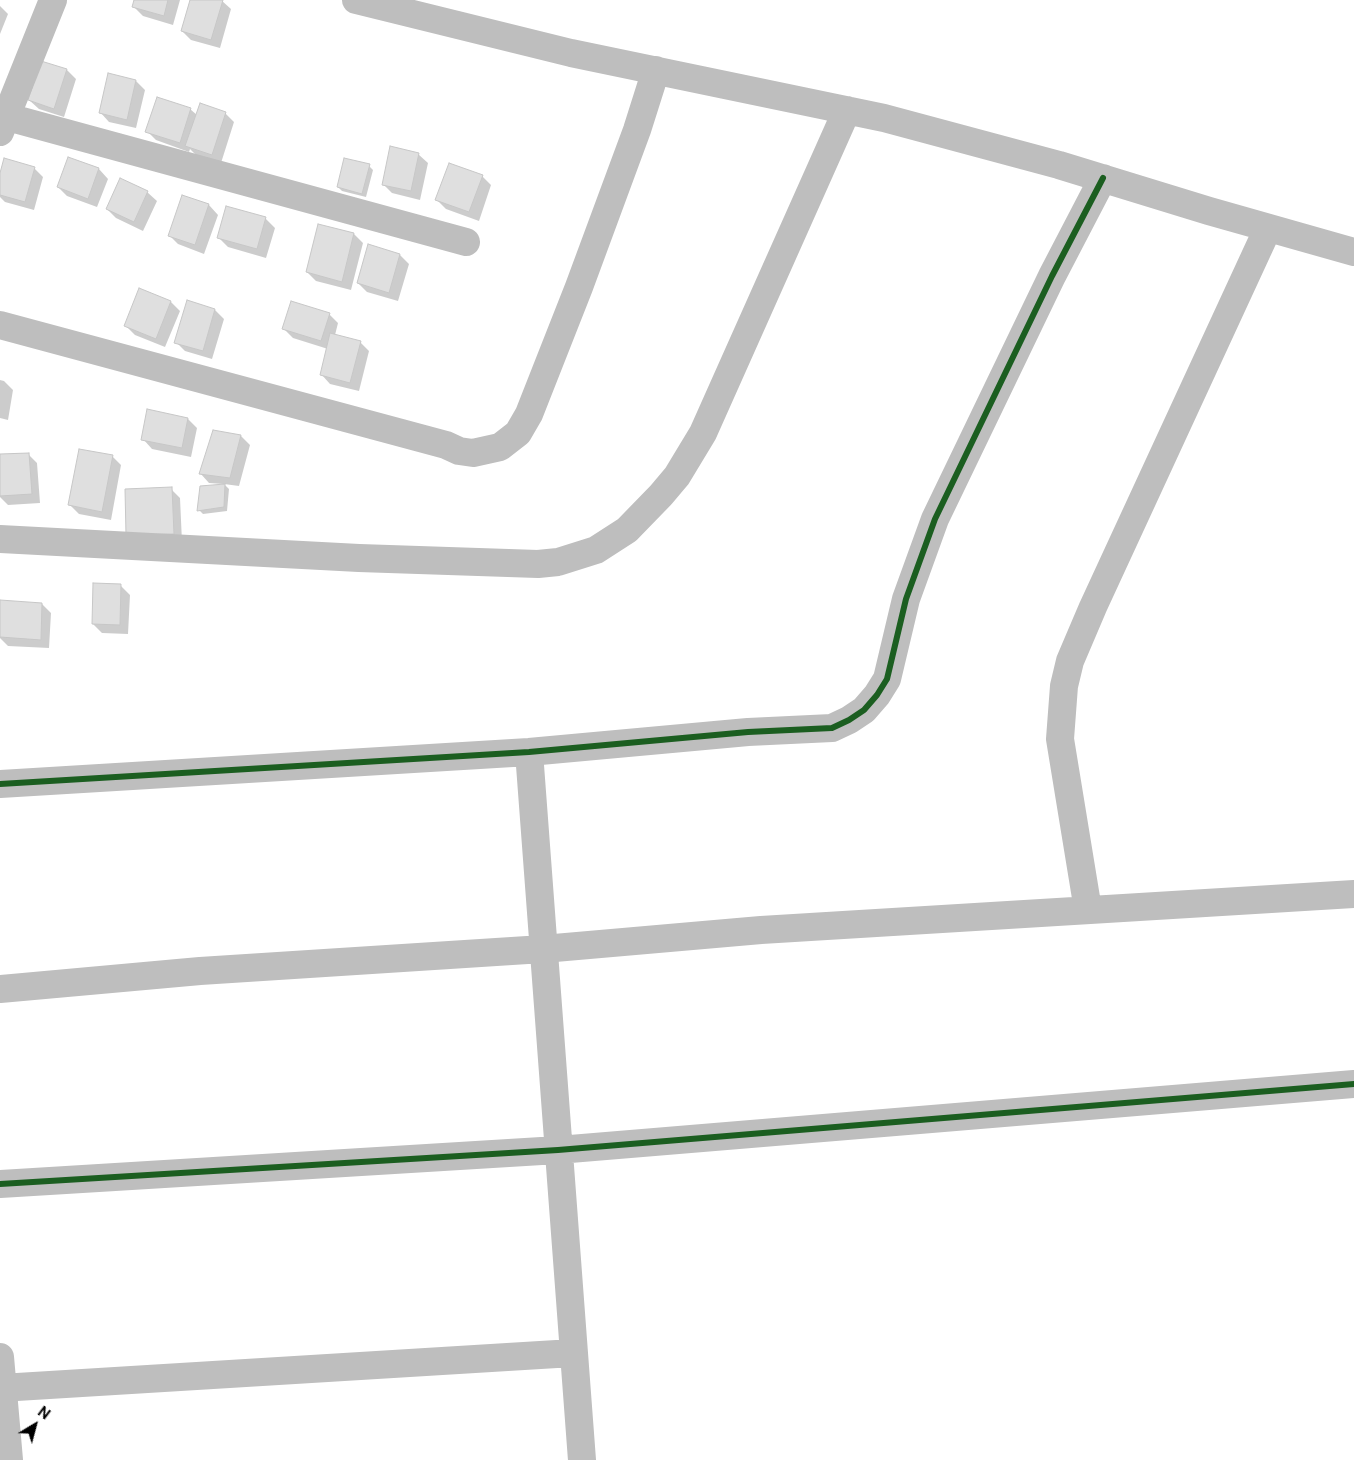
<!DOCTYPE html>
<style>
body{margin:0}
#map{position:relative;width:1354px;height:1460px;overflow:hidden;background:#fff;font-family:"Public Sans",sans-serif}
canvas{display:block}
.north{position:absolute;left:10px;top:1400px;width:50px;height:50px;-webkit-text-stroke:4px #fff;paint-order:stroke;rotate:37deg;font-size:14px;font-weight:700;line-height:20px;text-align:center;color:#000}
.north::after{content:'';display:block;margin:auto;width:18px;height:22px;background:#000;clip-path:polygon(50% 0,100% 100%,50% 72%,0 100%)}
</style>
<div id="map">
<canvas width="1354" height="1460"></canvas>
<div class="north">N</div>
</div>
<script>
const c = document.querySelector('canvas').getContext('2d');
c.lineJoin = 'round';
function paint(path, color) { c.fillStyle = color; c.fill(path, 'evenodd'); }
const toPath = rows => new Path2D(rows.map(r => 'M' + r).join(''));
function trace(path, color, width, dash) { c.strokeStyle = color; c.lineWidth = width; c.lineCap = dash ? 'butt' : 'round'; c.setLineDash(dash || []); c.stroke(path); }
paint(toPath([
 [135,0,180,0,173,25,143,16,134,7],
 [192,0,221,0,231,9,220,48,191,40,182,31],
 [0,6,8,14,0,34],
 [42,62,67,70,76,79,64,117,39,109,29,100],
 [136,81,145,90,136,128,109,122,100,112],
 [190,109,197,115,225,113,234,122,221,163,196,155,190,149,189,152,156,140,147,131],
 [418,154,428,163,420,200,392,193,383,184],
 [69,158,99,169,108,179,97,207,67,196,58,187],
 [369,166,373,170,366,197,342,191,338,187],
 [34,168,43,177,34,210,5,202,0,197,0,178],
 [482,176,491,185,479,221,446,209,437,200],
 [147,192,157,201,143,231,116,218,107,209],
 [183,196,209,205,218,215,204,254,178,244,169,235],
 [265,218,275,228,266,258,228,247,218,237],
 [354,234,363,243,351,290,316,281,307,272],
 [400,255,409,264,398,301,367,292,358,283],
 [171,302,180,311,165,347,135,335,126,326],
 [215,310,224,319,212,359,185,351,176,342],
 [329,314,338,323,335,335,360,342,369,351,359,391,330,384,321,374,328,349,293,338,284,329],
 [0,380,4,381,13,390,8,420,0,418],
 [188,419,197,428,191,457,152,449,143,439],
 [241,436,250,445,239,486,224,484,229,489,227,511,203,514,199,510,223,484,209,483,200,473],
 [28,454,37,463,40,503,8,505,0,497,0,456],
 [112,456,121,465,111,520,79,514,70,505],
 [171,489,180,498,182,542,137,544],
 [120,585,130,595,128,634,102,633,93,624],
 [42,604,51,613,49,648,8,646,0,638,0,619]
]), '#0003');
const building = toPath([
 [134,0,168,0,164,16,132,7,134,0],
 [190,0,223,0,211,40,181,31,190,0],
 [41,61,67,69,54,109,28,100,41,61],
 [108,73,136,80,127,120,99,113,108,73],
 [157,97,191,108,180,143,145,132,157,97],
 [200,103,226,112,212,155,185,146,200,103],
 [390,146,419,153,411,191,382,185,390,146],
 [68,157,99,168,88,199,57,187,68,157],
 [4,158,35,167,25,202,0,195,0,173,4,158],
 [344,158,370,164,362,194,337,187,344,158],
 [449,163,483,175,469,212,435,200,449,163],
 [120,178,148,191,134,222,106,209,120,178],
 [182,195,209,204,195,245,168,236,182,195],
 [226,206,266,217,257,249,217,238,226,206],
 [318,224,354,233,342,282,306,272,318,224],
 [368,244,400,254,389,293,357,283,368,244],
 [139,288,171,301,156,339,124,326,139,288],
 [187,300,215,309,203,351,174,343,187,300],
 [291,301,330,313,321,341,282,329,291,301],
 [330,333,361,341,350,383,320,375,330,333],
 [147,409,188,418,182,448,141,440,147,409],
 [213,430,241,435,230,478,199,474,213,430],
 [79,449,113,455,102,512,68,505,79,449],
 [29,453,32,494,0,496,0,454,29,453],
 [225,484,224,507,197,511,200,486,225,484],
 [172,487,174,534,126,535,125,489,172,487],
 [93,583,121,584,120,625,92,624,93,583],
 [0,600,42,603,41,640,0,637,0,600]
]);
paint(building, '#dfdfdf');
trace(building, '#c7c7c7', 1);
trace(toPath([
 [356,0,571,53,884,118,1059,165,1209,211,1354,252],
 [0,115,466,242],
 [0,132,53,0],
 [0,325,446,445,459,451,473,453,500,447,518,433,529,414,579,287,637,130,656,70],
 [0,539,359,558,538,564,558,562,596,550,627,530,661,495,677,476,703,433,847,110],
 [529,752,582,1460],
 [0,784,529,752,748,732,832,728,849,720,864,710,877,695,887,679,906,599,935,519,1052,276,1103,178],
 [1088,910,1060,739,1064,686,1070,661,1093,607,1268,228],
 [0,989,200,971,543,949,761,930,1354,894],
 [0,1184,558,1150,1354,1084],
 [0,1357,9,1460],
 [0,1388,573,1353]
]), '#bebebe', 28);
trace(toPath([
 [0,784,529,752,748,732,832,728,849,720,864,710,877,695,887,679,906,599,935,519,1052,276,1103,178],
 [0,1184,558,1150,1354,1084]
]), '#1b5e20', 6);
</script>
